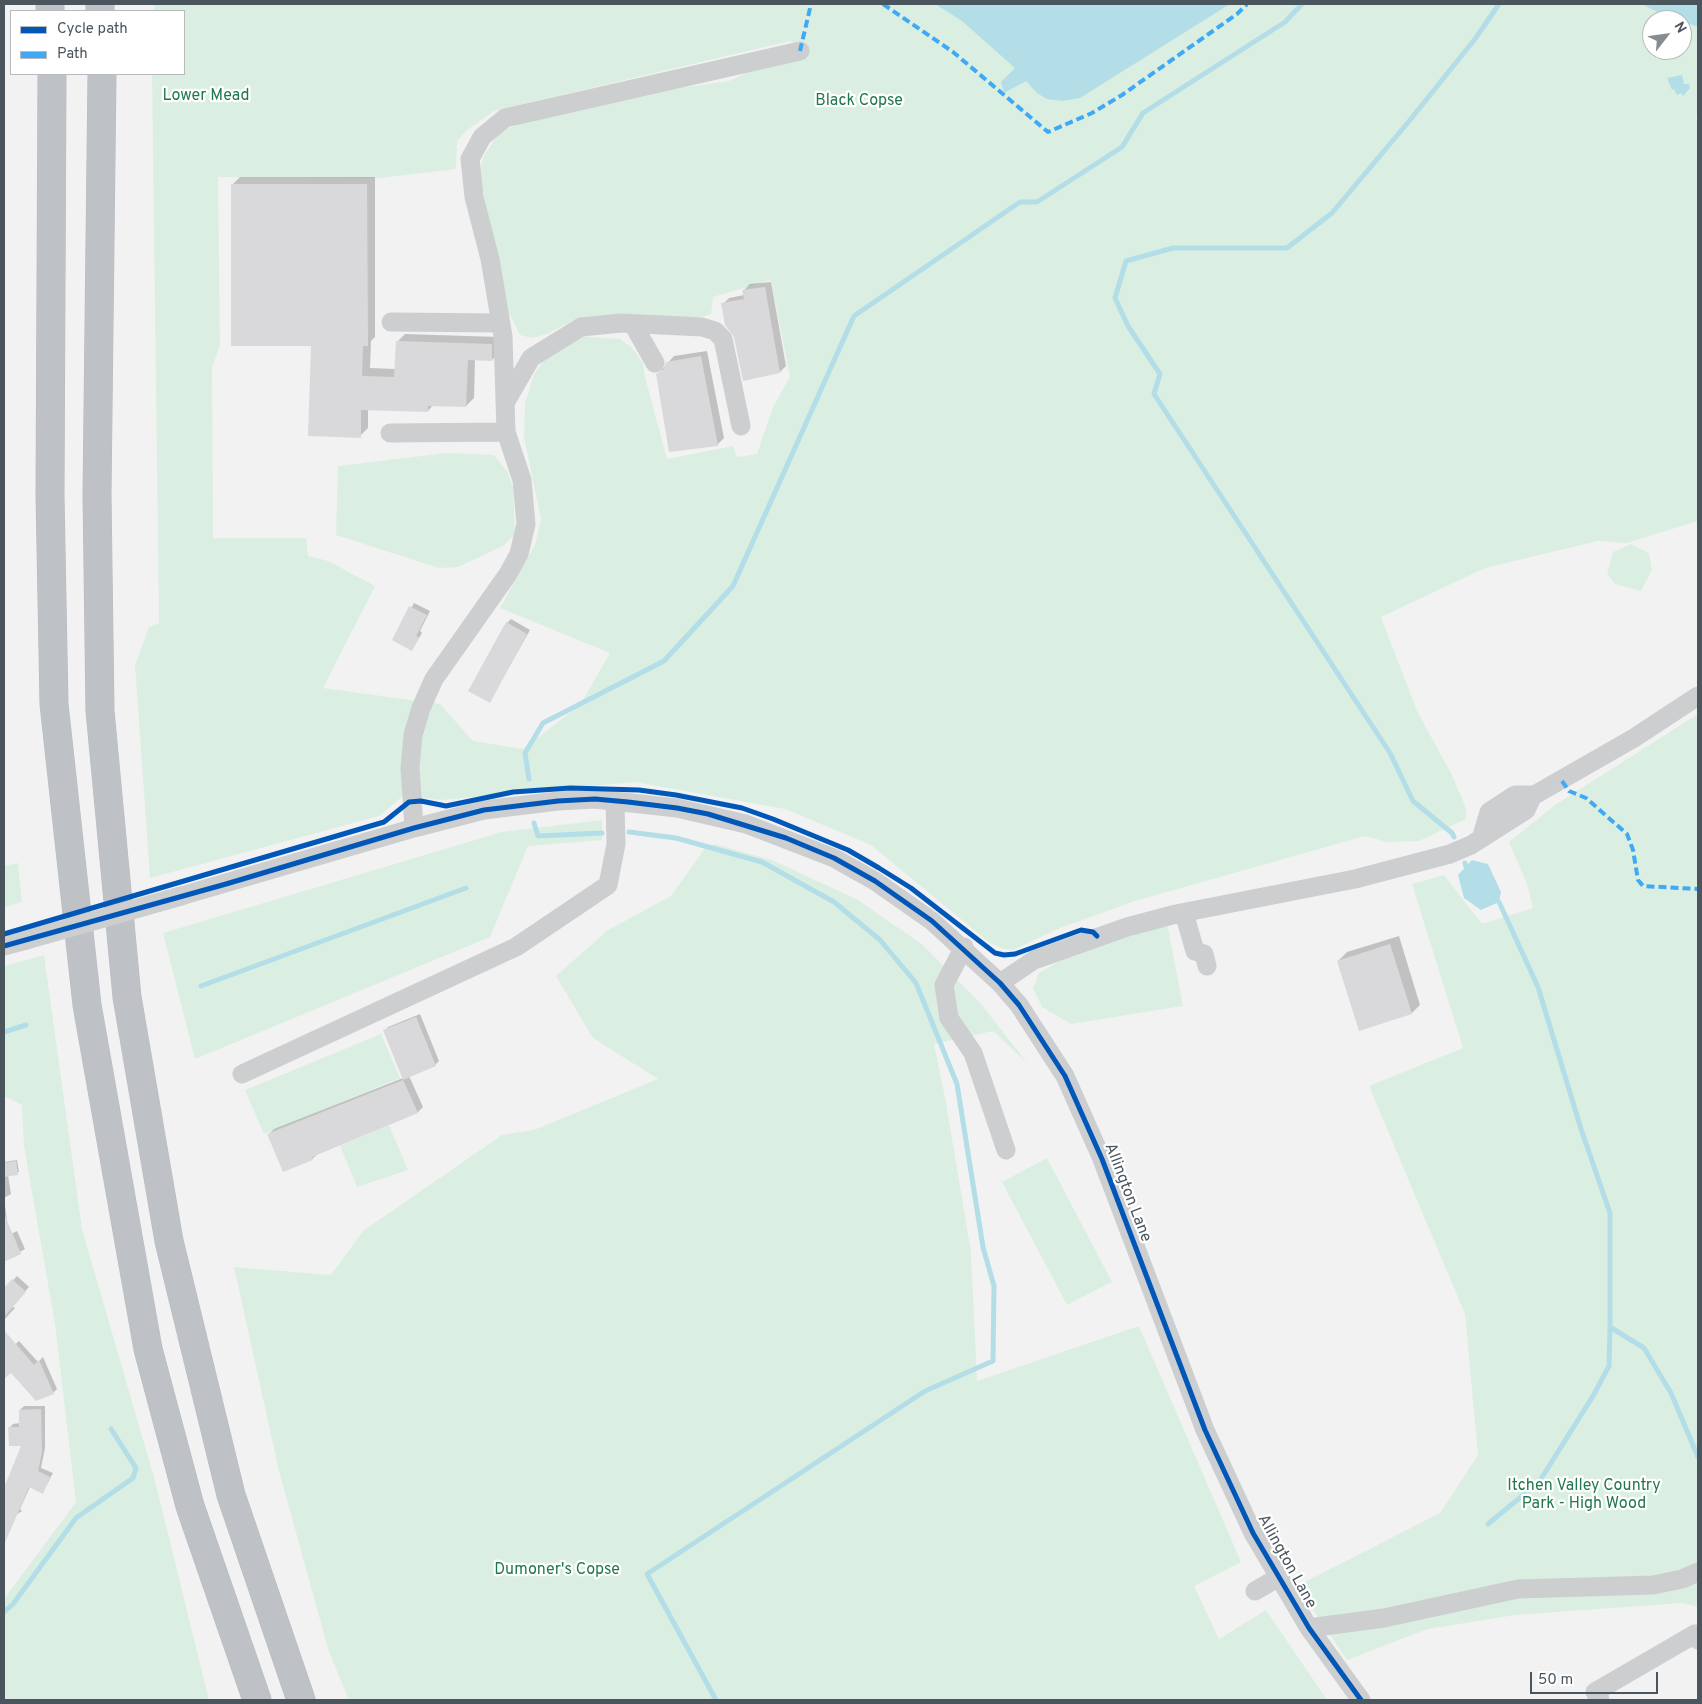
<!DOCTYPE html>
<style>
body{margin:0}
#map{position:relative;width:1702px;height:1704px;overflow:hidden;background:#f3f2f2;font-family:Overpass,sans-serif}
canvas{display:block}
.frame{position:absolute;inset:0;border:5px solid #4b555d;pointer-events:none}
.legend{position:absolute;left:10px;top:10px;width:175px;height:65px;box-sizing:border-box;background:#fff;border:1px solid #b7bbbe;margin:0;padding:6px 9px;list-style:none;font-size:15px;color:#4b555d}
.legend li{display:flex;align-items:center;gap:10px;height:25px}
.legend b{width:25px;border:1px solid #b7bbbe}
.north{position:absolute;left:1642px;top:10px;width:50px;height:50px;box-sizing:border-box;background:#fff;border:1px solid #b7bbbe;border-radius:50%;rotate:60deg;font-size:14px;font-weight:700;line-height:20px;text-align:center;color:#4b555d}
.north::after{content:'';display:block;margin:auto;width:18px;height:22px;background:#868c91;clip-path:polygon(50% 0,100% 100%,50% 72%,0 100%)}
.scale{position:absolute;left:1530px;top:1672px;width:128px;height:22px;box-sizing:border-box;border:2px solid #4b555d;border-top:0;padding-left:6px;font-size:15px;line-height:18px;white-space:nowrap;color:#4b555d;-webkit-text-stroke:4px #fff;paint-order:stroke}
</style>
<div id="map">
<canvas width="1702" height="1704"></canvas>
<div class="frame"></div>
<ul class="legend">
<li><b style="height:6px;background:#0057b8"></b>Cycle path</li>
<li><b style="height:6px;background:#3fa9f5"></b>Path</li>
</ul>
<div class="north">N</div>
<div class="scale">50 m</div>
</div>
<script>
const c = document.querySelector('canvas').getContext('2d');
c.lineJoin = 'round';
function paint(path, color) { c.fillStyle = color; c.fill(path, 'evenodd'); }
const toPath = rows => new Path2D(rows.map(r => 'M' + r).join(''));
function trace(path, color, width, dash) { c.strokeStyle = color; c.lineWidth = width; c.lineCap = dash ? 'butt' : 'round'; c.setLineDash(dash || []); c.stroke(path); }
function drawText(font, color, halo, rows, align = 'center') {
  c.font = font + ' Overpass,sans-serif'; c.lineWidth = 4.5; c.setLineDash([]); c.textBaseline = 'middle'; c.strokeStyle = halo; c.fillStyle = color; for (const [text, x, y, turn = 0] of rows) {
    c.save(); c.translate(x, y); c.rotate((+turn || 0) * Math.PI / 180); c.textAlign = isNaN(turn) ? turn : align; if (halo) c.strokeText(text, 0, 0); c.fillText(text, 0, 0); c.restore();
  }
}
paint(toPath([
 [154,4,1642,4,1678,20,1652,20,1652,50,1682,50,1682,21,1698,27,1698,114,1696,116,1698,128,1698,521,1627,543,1598,541,1485,568,1381,617,1417,711,1452,775,1466,808,1466,819,1419,841,1387,842,1365,836,1135,901,1060,928,1013,950,1004,949,990,943,871,845,785,809,635,782,442,800,403,796,379,816,150,878,135,665,149,627,159,623,152,74,184,74,184,11,154,11],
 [790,41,801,46,729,81,672,89,531,120,506,129,497,136,483,157,479,174,509,313,520,335,532,338,547,334,574,320,701,317,711,314,713,297,771,280,790,377,773,407,757,454,737,457,733,446,667,459,645,377,643,363,632,348,620,339,580,336,544,360,534,374,525,403,524,437,541,519,535,545,500,608,610,653,580,705,523,749,473,741,440,704,323,688,375,586,328,561,308,556,306,538,213,538,212,368,220,345,218,177,380,178,456,169,457,141,467,130,494,111],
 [447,453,494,455,508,473,513,487,515,534,503,546,458,567,439,568,336,535,338,466],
 [1631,544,1649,553,1652,570,1641,591,1615,584,1607,574,1613,552],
 [1698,714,1698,1607,1682,1603,1515,1615,1428,1629,1347,1660,1297,1586,1440,1513,1478,1455,1465,1314,1369,1086,1463,1048,1412,884,1444,875,1482,924,1533,908,1527,884,1509,842,1555,805],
 [602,820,602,840,528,846,490,937,195,1059,163,933,502,832],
 [715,844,772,860,858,900,923,945,981,1004,1028,1064,993,1031,934,1044,945,1097,971,1252,977,1381,1139,1326,1241,1562,1194,1586,1219,1639,1266,1610,1327,1700,349,1700,329,1652,279,1471,234,1267,331,1275,363,1231,502,1135,534,1130,658,1079,593,1038,556,976,608,930,671,896,706,847],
 [18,863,22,902,4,907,4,866],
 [1167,923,1183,1006,1071,1024,1042,1007,1033,988,1039,973,1067,957],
 [44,955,82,1229,155,1481,209,1700,4,1700,4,1599,76,1502,55,1324,24,1146,22,1105,9,1098,4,1097,4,966],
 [381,1034,400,1078,264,1134,245,1090],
 [389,1125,408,1170,357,1187,340,1146],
 [1047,1158,1112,1282,1067,1305,1002,1182]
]), '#daefe1');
paint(toPath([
 [935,4,1230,4,1080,98,1063,101,1047,99,1037,93,1026,81,1004,93,1001,82,1015,68,962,21],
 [1642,4,1698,4,1698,27,1663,15],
 [1682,75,1684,84,1689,84,1690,88,1683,96,1681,93,1677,95,1674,89,1672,90,1667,78],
 [1472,860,1488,864,1501,892,1499,902,1481,910,1464,898,1458,875]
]), '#b3dee8');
paint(toPath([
 [240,177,375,177,375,337,371,341,370,368,396,369,397,342,405,334,499,337,499,352,492,360,475,359,474,398,466,406,433,405,428,411,368,409,368,428,360,436,232,185],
 [771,282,786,366,780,372,735,336,723,304,729,298,744,295,743,291,750,284],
 [707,351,724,438,717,445,658,374,674,356],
 [414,603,430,611,420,631,422,633,412,650,393,640],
 [511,619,530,630,490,701,507,623],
 [1399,936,1420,1005,1412,1013,1338,961,1347,952],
 [420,1014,439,1061,435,1065,409,1076,423,1107,418,1112,318,1154,312,1159,268,1135,274,1129,403,1078,385,1031,388,1027],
 [17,1160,19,1172,8,1175,11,1194,4,1198,9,1235,17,1231,25,1249,4,1261,4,1162],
 [17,1276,29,1287,12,1306,15,1308,4,1320,4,1290],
 [19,1341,38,1362,43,1357,57,1389,53,1393,11,1371,4,1377,4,1355],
 [24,1406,45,1406,45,1448,41,1468,53,1473,43,1492,30,1487,20,1509,22,1511,4,1523,4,1488,23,1445,10,1427,13,1424,20,1423,20,1410]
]), '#0003');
trace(toPath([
 [529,779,525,753,543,723,664,661,733,586,854,316,1020,202,1037,202,1122,147,1143,113,1285,22,1302,4],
 [534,823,538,836,602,833],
 [629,832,676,838,762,862,834,902,880,940,916,983,957,1084,983,1247,994,1286,993,1361,925,1391,647,1574,716,1700],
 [1454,837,1452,833,1413,801,1390,753,1154,394,1160,374,1128,326,1115,298,1126,261,1173,248,1287,248,1332,213,1410,120,1475,39,1499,4],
 [1465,863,1466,867],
 [201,986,466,888],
 [4,1032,26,1025],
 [1610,1327,1644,1348,1671,1393,1698,1457],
 [1488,1524,1539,1482,1593,1396,1609,1366,1610,1327,1610,1213,1581,1129,1538,987,1499,902],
 [4,1612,13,1604,76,1518,133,1478,136,1468,111,1429]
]), '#b3dee8', 5);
paint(toPath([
 [231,184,367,184,368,346,363,346,362,376,394,377,396,341,492,344,492,361,468,360,466,407,428,406,428,412,361,410,361,438,308,436,311,346,231,346],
 [765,287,780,373,743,381,734,337,725,325,721,303,744,299,742,290],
 [701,356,718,446,669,452,656,374,664,369,666,362],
 [409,606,427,615,416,636,419,637,412,651,392,640],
 [506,622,527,634,490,703,468,691],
 [1390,944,1412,1014,1359,1031,1337,961],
 [416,1017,436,1066,403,1080,383,1030],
 [403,1080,418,1113,312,1157,313,1160,283,1172,267,1134],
 [16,1161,18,1175,4,1177,4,1163],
 [4,1213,21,1254,4,1262],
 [12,1279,26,1292,4,1317,4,1288],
 [4,1330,34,1365,39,1360,54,1394,36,1401,11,1373,4,1379],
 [41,1409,42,1452,38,1471,50,1477,43,1494,29,1487,4,1545,4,1488,21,1446,9,1446,8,1427,19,1427,19,1410]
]), '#d9d9db');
const highway = toPath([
 [50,4,50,11],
 [100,4,100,11],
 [52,74,50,495,54,704,87,1005,148,1349,190,1506,257,1700],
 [102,74,97,495,100,711,127,997,169,1241,231,1495,301,1700]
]);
trace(highway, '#b8bcc0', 29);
trace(toPath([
 [391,322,501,323],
 [633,324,655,363],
 [505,403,531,358,581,327,621,323,702,327,715,331,723,339,741,426],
 [390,433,506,432],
 [1524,801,1634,738,1698,696],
 [414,828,410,768,413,735,421,708,434,679,508,574,519,554,526,524,522,480,506,432,503,336,490,259,474,197,470,159,482,137,505,118,800,51],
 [1481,839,1489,812,1515,795,1533,795],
 [181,896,414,828,484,810,558,801,595,799,677,808,746,824,834,858,875,881,932,921,1000,983,1019,1005,1065,1076,1102,1159,1205,1430,1253,1533,1309,1628,1361,1700],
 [1184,913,1195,951,1204,954,1207,966],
 [4,946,26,940],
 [964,947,944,985,949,1018,973,1053,1006,1150],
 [1000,983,1034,960,1127,927,1176,914,1355,879,1450,854,1471,845,1526,810,1533,795],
 [242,1074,516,947,608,885,616,844,615,801],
 [1255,1591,1279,1577],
 [1309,1628,1384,1618,1518,1589,1653,1585,1682,1579,1698,1572],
 [1600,1700,1595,1692,1695,1634,1698,1640]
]), '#ccced0', 19);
trace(highway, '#bec2c6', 28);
trace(toPath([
 [26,940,181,896]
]), '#ccced0', 19);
trace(toPath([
 [883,4,953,52,1048,132,1092,113,1122,95,1237,14,1247,4],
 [800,51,811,4],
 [1562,781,1569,791,1586,798,1627,834,1633,850,1638,880,1643,886,1698,889]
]), '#3fa9f5', 4, [8, 4]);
trace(toPath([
 [4,934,384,822,409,802,421,801,446,806,513,792,570,788,639,790,676,795,742,808,773,819,848,850,879,868,911,888,995,953,1004,955,1015,954,1081,930,1093,932,1097,936],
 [4,946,226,884,414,828,484,810,558,801,595,799,628,802,677,808,708,814,786,838,834,858,875,881,932,921,1000,983,1019,1005,1065,1076,1102,1159,1205,1430,1253,1533,1309,1628,1361,1700]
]), '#0057b8', 5);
drawText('16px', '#21794b', '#fff', [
 ["Lower Mead",206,97],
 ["Black Copse",859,102],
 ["Itchen Valley Country",1584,1487],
 ["Park - High Wood",1584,1505],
 ["Dumoner's Copse",557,1571]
]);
drawText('16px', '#4b555d', '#fff', [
 ["Allington Lane",1127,1193,69],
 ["Allington Lane",1286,1562,61]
]);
</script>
